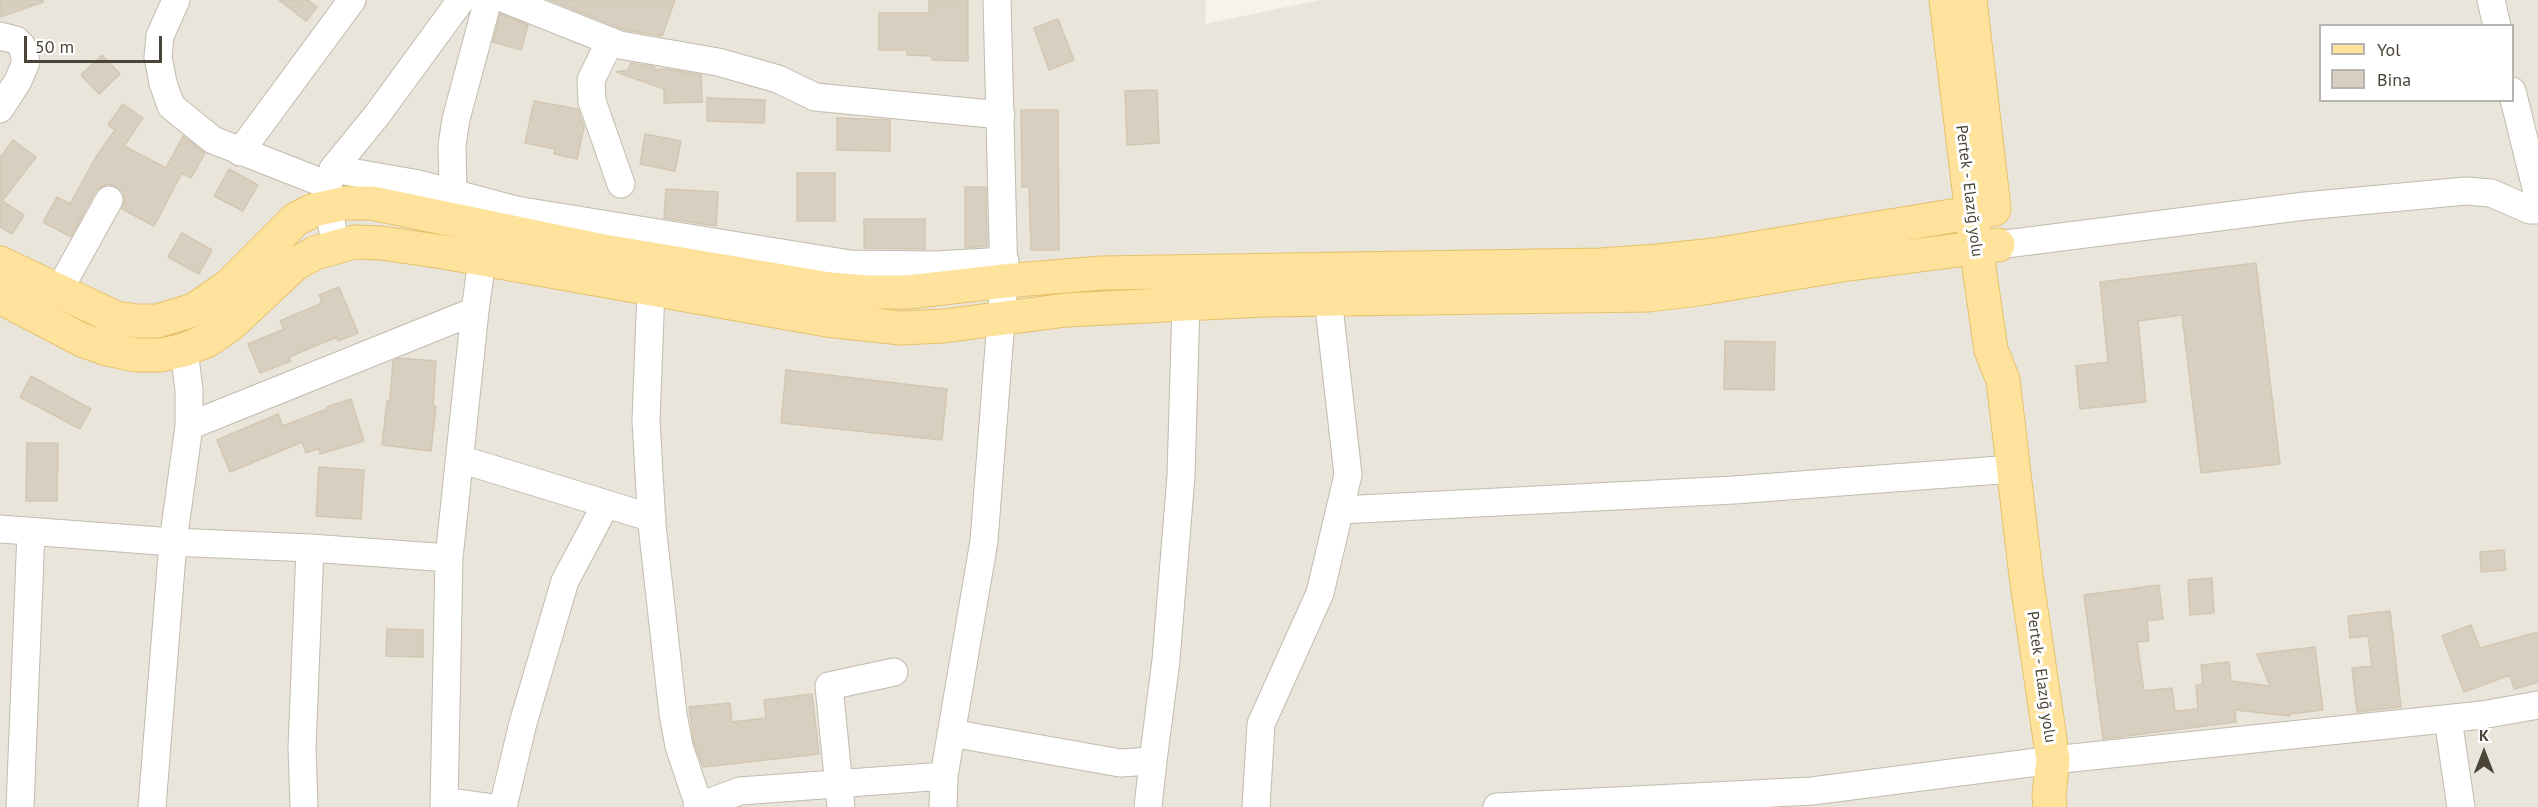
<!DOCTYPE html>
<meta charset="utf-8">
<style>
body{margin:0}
#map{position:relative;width:2538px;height:807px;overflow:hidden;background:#f6f3ec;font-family:"PT Sans",sans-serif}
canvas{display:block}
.legend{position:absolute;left:2319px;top:24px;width:195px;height:78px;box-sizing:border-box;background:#fff;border:2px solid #b7b4b0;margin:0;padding:8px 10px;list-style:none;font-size:18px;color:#4b4439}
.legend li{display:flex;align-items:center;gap:12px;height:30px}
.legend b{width:30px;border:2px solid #b7b4b0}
.north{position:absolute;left:2454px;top:723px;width:60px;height:60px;-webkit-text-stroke:4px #fff;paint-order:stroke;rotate:0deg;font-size:16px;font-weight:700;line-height:24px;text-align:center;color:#4b4439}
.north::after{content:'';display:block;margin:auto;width:21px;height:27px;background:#4b4439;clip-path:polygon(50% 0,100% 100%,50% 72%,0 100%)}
.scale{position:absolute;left:24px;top:36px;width:138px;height:27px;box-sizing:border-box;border:3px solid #4b4439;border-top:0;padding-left:8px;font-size:18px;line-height:21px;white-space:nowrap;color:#4b4439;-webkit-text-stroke:4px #fff;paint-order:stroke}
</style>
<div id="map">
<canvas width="2538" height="807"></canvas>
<ul class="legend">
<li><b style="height:8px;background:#ffe39c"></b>Yol</li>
<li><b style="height:16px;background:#d8cfc1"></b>Bina</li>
</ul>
<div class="north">K</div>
<div class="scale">50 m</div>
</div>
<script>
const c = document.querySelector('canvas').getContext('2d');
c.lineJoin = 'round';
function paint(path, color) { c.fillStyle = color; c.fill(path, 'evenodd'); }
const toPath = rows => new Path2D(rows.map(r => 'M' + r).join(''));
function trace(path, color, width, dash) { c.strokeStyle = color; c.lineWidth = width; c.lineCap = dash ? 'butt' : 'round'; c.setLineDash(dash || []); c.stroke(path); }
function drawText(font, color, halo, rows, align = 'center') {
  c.font = font + ' "PT Sans",sans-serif'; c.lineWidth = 6; c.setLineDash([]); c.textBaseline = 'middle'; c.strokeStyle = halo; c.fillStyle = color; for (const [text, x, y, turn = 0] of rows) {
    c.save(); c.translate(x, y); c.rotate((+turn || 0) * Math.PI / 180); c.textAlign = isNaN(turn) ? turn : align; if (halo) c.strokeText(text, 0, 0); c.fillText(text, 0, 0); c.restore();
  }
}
paint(toPath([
 [0,0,1206,0,1205,24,1320,0,2538,0,2538,807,0,807],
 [2320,26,2512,26,2512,100,2320,100]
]), '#eae5da');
const building = toPath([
 [0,0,43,0,43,2,0,17,0,0],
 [279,0,308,0,317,7,306,21,279,0],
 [550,0,675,0,662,36,625,30,550,0],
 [929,0,968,0,968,61,932,60,932,56,907,55,907,50,879,50,879,13,929,13,929,0],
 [500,14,528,25,521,50,493,42,500,14],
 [1058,19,1074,60,1049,70,1034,28,1058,19],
 [102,55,120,74,99,94,81,75,102,55],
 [631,63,655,67,654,70,667,69,701,75,702,102,664,103,664,89,616,72,628,70,631,63],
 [1157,90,1159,143,1127,145,1125,91,1157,90],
 [707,98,765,100,764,123,707,121,707,98],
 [534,101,578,109,584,127,577,159,554,154,555,149,525,143,534,101],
 [123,104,143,118,124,146,166,168,183,136,205,153,191,178,182,173,154,226,122,209,125,200,123,192,117,187,108,184,100,187,95,192,71,237,43,222,57,197,70,204,96,157,115,130,108,125,123,104],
 [1021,110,1058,110,1059,250,1031,250,1029,187,1022,187,1021,110],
 [837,118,890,120,890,151,837,150,837,118],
 [645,134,681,141,675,171,640,164,645,134],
 [13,140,36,157,2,201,24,215,12,234,0,227,0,158,13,140],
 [229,169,258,185,243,211,214,196,229,169],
 [797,173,835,173,835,221,797,221,797,173],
 [965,187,986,187,987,246,965,248,965,187],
 [666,189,718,192,716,226,664,218,666,189],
 [864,219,925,219,925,249,864,248,864,219],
 [182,233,212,250,199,274,168,257,182,233],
 [2256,263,2280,464,2201,473,2182,315,2138,321,2146,402,2080,409,2076,366,2108,362,2100,282,2256,263],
 [339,287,358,333,338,341,337,337,289,357,291,361,260,373,248,344,284,329,280,321,322,303,319,295,339,287],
 [1725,341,1775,342,1774,390,1724,389,1725,341],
 [399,358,436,361,433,406,436,406,431,451,382,445,387,401,390,401,393,361,399,358],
 [786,370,947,389,942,440,781,423,786,370],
 [31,376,91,409,80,429,20,397,31,376],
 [351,399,364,441,320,454,320,448,306,453,302,442,230,472,217,440,278,414,283,426,327,409,327,407,351,399],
 [27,443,58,443,57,501,26,501,27,443],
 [319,467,364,470,361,519,316,516,319,467],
 [2504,550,2506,570,2481,572,2480,552,2504,550],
 [2212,578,2214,613,2190,615,2188,580,2212,578],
 [2159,585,2163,619,2147,621,2149,641,2137,642,2144,691,2172,688,2175,711,2198,709,2196,685,2203,684,2201,665,2229,662,2231,681,2270,686,2257,654,2315,647,2323,710,2290,714,2290,716,2235,710,2236,722,2103,739,2084,595,2159,585],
 [2390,611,2401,707,2357,712,2352,668,2372,666,2368,636,2350,638,2348,616,2390,611],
 [2471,625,2480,648,2538,632,2538,682,2514,689,2510,675,2464,692,2442,636,2471,625],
 [387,629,423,630,423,657,386,656,387,629],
 [812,694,819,754,703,767,694,742,689,707,730,703,732,722,766,718,764,700,812,694]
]);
paint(building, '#d8cfc1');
trace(building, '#d3c7b4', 1.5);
const minor = toPath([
 [176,0,160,36,158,57,163,83,171,106,213,140,328,185,333,169,377,115,461,0],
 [507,0,620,45,718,62,778,79,815,97,1001,115],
 [2491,0,2497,26],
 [0,36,16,40,22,46,26,62,18,81,0,109],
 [610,41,591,80,592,101,621,184],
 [2512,91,2538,196],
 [240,152,352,0],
 [333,169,419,184,516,210,850,264,936,265,1005,261],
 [328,187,328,206,336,246],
 [453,192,452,145,456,119,488,0],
 [1998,245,2305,206,2466,191,2491,193,2530,210,2538,210],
 [651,289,646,421,652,525,673,714,679,746,699,806],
 [58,292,109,200],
 [189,426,475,311],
 [460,459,652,518],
 [1340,510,1734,490,2013,469],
 [0,529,173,542,310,548,449,558],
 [2448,719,2461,807],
 [951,733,1120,763,1153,761,1166,660,1181,476,1186,304],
 [444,801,487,807],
 [20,807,31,532],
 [152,807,173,542,189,426,189,390,184,350],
 [304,807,302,748,310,548],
 [444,807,449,558,475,311,482,260],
 [503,807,523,723,565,581,606,504],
 [697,807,740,791,944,776],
 [841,807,829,686,894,672],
 [943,807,944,776,984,541,1004,281,997,0],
 [1148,807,1153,761],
 [1256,807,1261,724,1320,593,1348,475,1328,298],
 [1497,807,1812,791,2053,760,2482,715,2538,705]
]);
const major = toPath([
 [1946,0,1976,247,1991,350,2003,380,2026,576,2053,760,2049,794,2050,807],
 [1970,0,1994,209],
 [0,263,116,318,137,321,157,321,194,310,229,286,296,219,314,210,346,203,372,203,598,250,830,289,868,292,908,292,1004,281,1101,273,1601,265,1658,261,1714,255,1994,209],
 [0,297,82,340,107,349,135,355,161,355,184,350,208,340,231,324,295,264,315,253,354,242,381,243,443,252,827,320,901,328,943,326,1066,310,1263,300,1649,295,1698,289,1842,265,1998,245]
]);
trace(minor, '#c2bbae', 29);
trace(major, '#e6c16a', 35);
trace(minor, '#fff', 27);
trace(major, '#ffe39c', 33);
drawText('16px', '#4b4439', '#fff', [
 ["Pertek - Elazığ yolu",1969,191,83],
 ["Pertek - Elazığ yolu",2041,677,82]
]);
</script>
